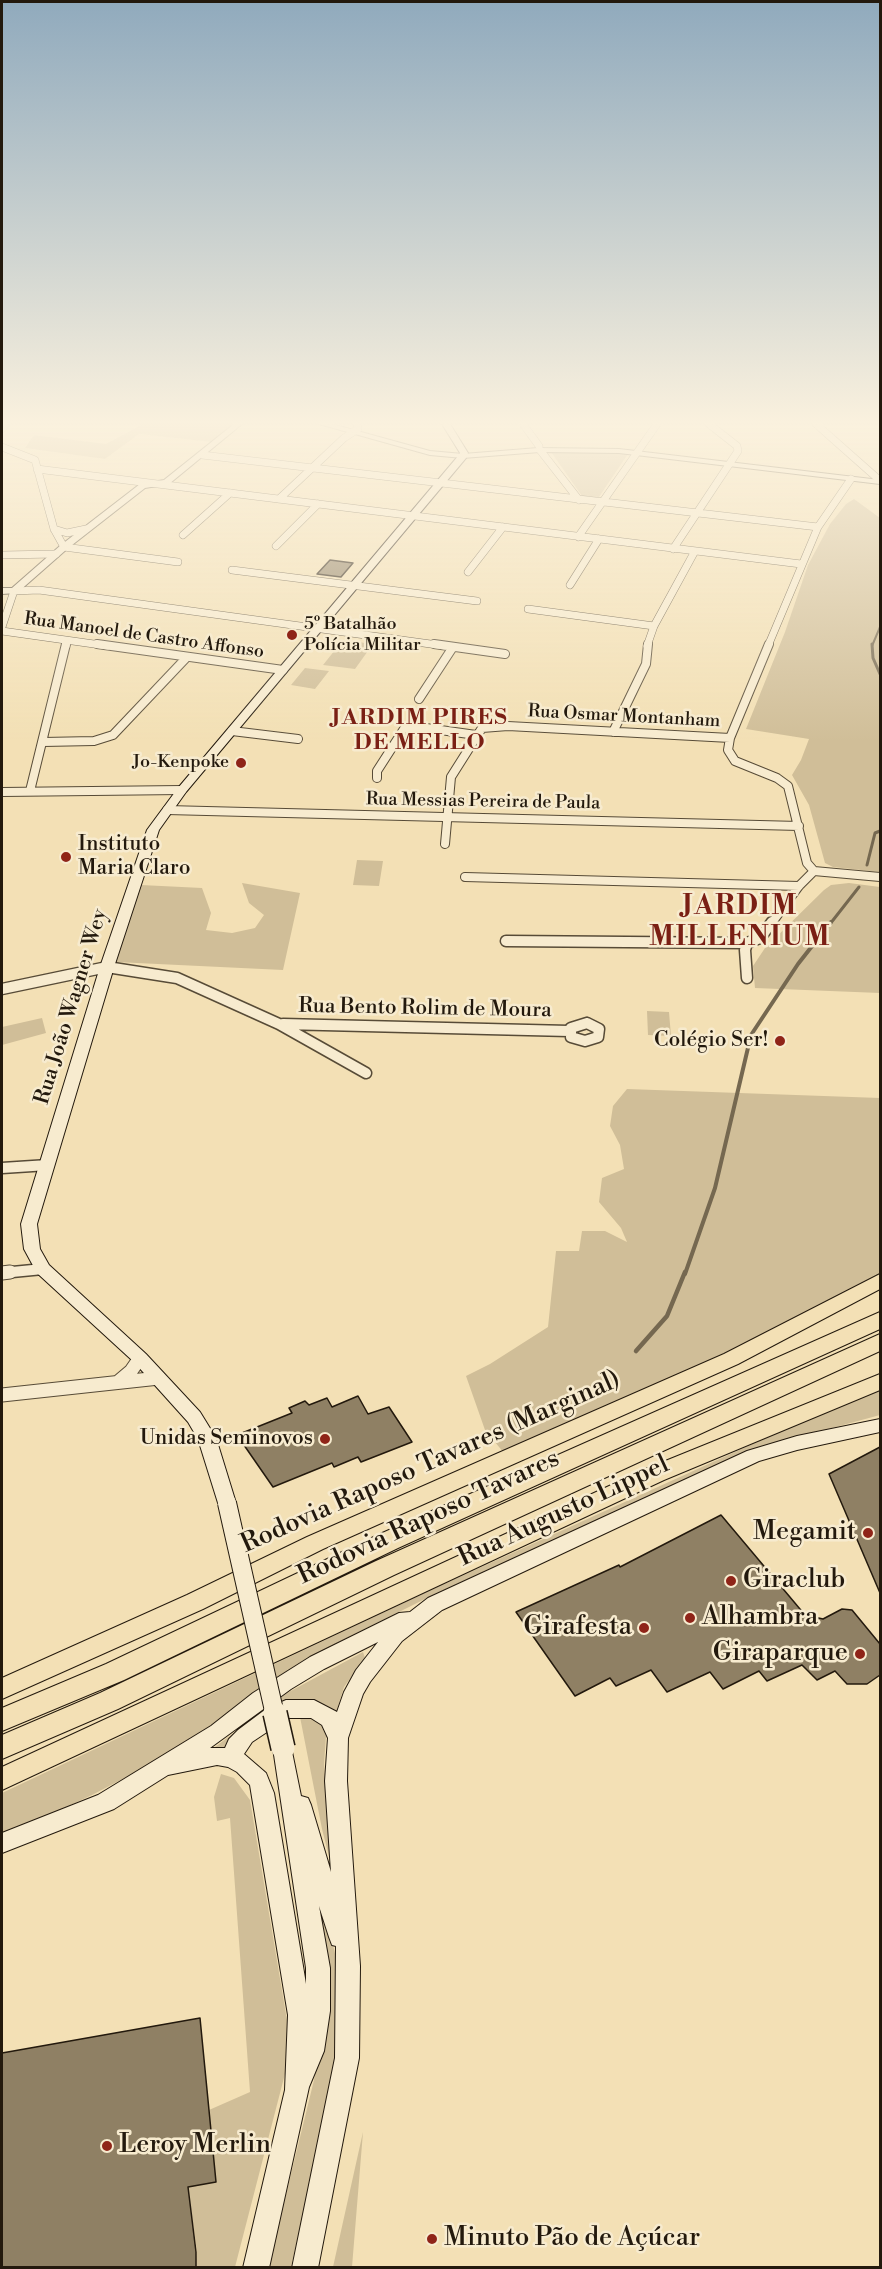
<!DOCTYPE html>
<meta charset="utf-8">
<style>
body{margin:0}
#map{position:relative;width:882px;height:2269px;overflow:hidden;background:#f3e0b5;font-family:"Libre Bodoni",serif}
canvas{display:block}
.frame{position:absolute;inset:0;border:3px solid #23190d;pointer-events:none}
</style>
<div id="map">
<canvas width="882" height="2269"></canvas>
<div class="frame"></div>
</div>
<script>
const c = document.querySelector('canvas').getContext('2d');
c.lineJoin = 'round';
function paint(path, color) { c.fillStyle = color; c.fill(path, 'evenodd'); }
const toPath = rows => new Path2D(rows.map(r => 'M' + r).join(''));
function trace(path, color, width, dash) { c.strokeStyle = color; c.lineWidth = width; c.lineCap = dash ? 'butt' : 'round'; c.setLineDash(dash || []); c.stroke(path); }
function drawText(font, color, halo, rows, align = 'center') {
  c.font = font + ' "Libre Bodoni",serif'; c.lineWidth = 5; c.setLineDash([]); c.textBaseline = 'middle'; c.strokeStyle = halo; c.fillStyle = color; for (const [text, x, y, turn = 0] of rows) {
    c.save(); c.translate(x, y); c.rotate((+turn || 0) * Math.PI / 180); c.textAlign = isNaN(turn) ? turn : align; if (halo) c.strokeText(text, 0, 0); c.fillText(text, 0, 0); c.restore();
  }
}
paint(toPath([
 [143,424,234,424,212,442,139,434,105,459,25,448,34,435,106,444],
 [551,452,606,452,628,454,599,497,582,496],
 [854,499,880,518,880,872,833,867,825,863,809,805,792,775,801,760,809,739,746,729,785,632,808,565,830,524,846,504],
 [343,640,373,644,355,669,323,665],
 [305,668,329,671,315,689,291,685],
 [357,860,383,861,379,886,353,885],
 [242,883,300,893,283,970,116,962,141,885,202,888,211,913,206,930,232,933,255,928,264,915,249,903],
 [849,883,880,887,880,993,755,988,753,966,765,948,824,890,831,885],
 [647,1011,669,1012,671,1036,648,1035],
 [42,1018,46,1033,2,1045,2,1027],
 [627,1089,880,1098,880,1274,737,1348,504,1453,485,1430,466,1376,490,1364,548,1327,556,1251,579,1251,582,1231,605,1231,627,1242,621,1228,599,1202,602,1178,624,1169,620,1145,610,1126,613,1106],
 [880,1388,880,1415,747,1451,435,1594,305,1659,241,1701,213,1727,155,1762,92,1795,28,1825,2,1833,2,1793,433,1589,768,1437],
 [363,1652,365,1658,344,1687,336,1713,314,1702,235,1740,223,1749,215,1747,287,1693],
 [300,1717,311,1717,320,1723,326,1736,324,1764,334,1876,322,1829],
 [221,1774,234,1778,250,1800,290,2038,287,2066,235,2267,195,2267,197,2252,188,2187,216,2181,209,2110,250,2092,230,1818,217,1821,214,1797],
 [318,1881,337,1962,337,2062,291,2267,268,2268,314,2080,326,2002,312,1885],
 [363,2132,352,2267,333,2267]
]), '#d0be98');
trace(toPath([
 [872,646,880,627]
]), '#756850', 2);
trace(toPath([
 [872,644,873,658,880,674],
 [867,865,875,833,880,831],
 [830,924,859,887]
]), '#756850', 3);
trace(toPath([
 [685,1274,715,1188,751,1035,798,964,831,922]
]), '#756850', 4);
trace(toPath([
 [636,1351,667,1316,685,1272]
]), '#756850', 4.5);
const building = toPath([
 [330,560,353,563,341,577,317,574,330,560],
 [358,1396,368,1414,389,1407,412,1442,361,1462,358,1457,334,1467,332,1463,273,1487,237,1435,292,1413,289,1408,305,1401,309,1405,327,1398,332,1407,358,1396],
 [880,1447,880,1593,829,1474,880,1447],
 [721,1515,805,1615,823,1619,842,1609,852,1610,880,1644,880,1675,867,1684,847,1684,835,1671,817,1680,802,1665,767,1681,759,1671,723,1689,710,1672,667,1692,651,1670,616,1686,610,1678,575,1696,516,1612,619,1565,620,1567,721,1515],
 [200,2018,216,2182,188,2187,196,2252,196,2268,2,2268,2,2053,200,2018]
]);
paint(building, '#8f8064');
trace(building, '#23190d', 1.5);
const minorFar3 = toPath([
 [523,424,539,446],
 [816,424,877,478],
 [2,429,6,424],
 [2,447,35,460,54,529,64,547,178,562],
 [540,450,579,500],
 [202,455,818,527],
 [37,469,801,564],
 [279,499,344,438,358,429,357,424],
 [54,529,67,533,86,529],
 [183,535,230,493],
 [578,537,657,424],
 [276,546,318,504],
 [673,549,738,451,737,446,709,424],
 [2,555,56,554],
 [232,570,477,601],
 [468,572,503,527],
 [570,585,599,539],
 [528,609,654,626],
 [2,627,14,591,39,590,445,646],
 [2,631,108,646],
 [66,646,67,641],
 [647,646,654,626,695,551],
 [768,646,818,527,851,479]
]);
const minorFar2 = toPath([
 [97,644,283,670],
 [434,644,505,654],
 [769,644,730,738,728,750,735,761,777,778,788,786,807,863,814,871],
 [419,699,453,647],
 [232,731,298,739],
 [613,732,646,664,648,644],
 [43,742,94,741,113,735,187,657],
 [377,778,377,771,404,729,419,727,476,735],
 [30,791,66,644],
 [2,792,182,790],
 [167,810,799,826],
 [445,844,451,777,482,728,508,726,730,738],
 [814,871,880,877],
 [465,877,799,886],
 [771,924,799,886,814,871]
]);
const minorFar1 = toPath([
 [506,941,747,943],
 [747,978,745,950,747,943,760,938,772,922],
 [2,989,107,967,177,978,279,1024,366,1073],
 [587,1023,599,1029,598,1037,585,1041,571,1037,571,1028,587,1023],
 [283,1024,569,1031],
 [2,1168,48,1165],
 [2,1273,43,1269]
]);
const minor = toPath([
 [2,1273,10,1272],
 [118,1382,131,1371,140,1358],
 [2,1395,159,1378]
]);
const tertiary = toPath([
 [234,424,242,424,169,484,145,488,67,549,17,593,2,594,2,588,12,588,61,545,140,484,164,480,234,424],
 [319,424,332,424,430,451,463,454,538,448,619,449,880,480,880,484,619,453,540,452,463,458,430,455,319,424]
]);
const secondary = toPath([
 [442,424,450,424,468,453,466,458,186,792,159,830,114,967,37,1224,40,1249,49,1265,146,1354,200,1412,216,1438,236,1503,234,1508,227,1510,220,1508,218,1503,198,1439,188,1422,134,1362,37,1273,24,1249,21,1224,100,967,147,830,178,788,459,455,460,453,442,424],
 [880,1419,880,1432,797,1450,759,1461,442,1610,402,1641,370,1682,363,1694,348,1738,347,1781,360,1966,359,2058,318,2268,292,2268,335,2058,336,1946,332,1945,329,1937,319,1906,330,1968,330,2011,324,2051,309,2087,269,2268,243,2268,285,2090,288,2015,250,1785,237,1772,228,1767,217,1765,168,1775,114,1809,2,1853,2,1833,98,1795,211,1726,253,1693,310,1657,399,1613,410,1612,428,1598,747,1451,797,1436,880,1419],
 [378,1642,356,1670,344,1692,337,1712,314,1700,286,1700,266,1709,238,1730,229,1739,225,1748,210,1748,291,1689,324,1669,378,1642],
 [288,1718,311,1718,322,1725,328,1738,325,1781,331,1872,311,1805,308,1798,301,1796,290,1742,283,1739,276,1742,273,1748,306,1968,306,1984,274,1793,266,1773,244,1754,252,1742,288,1718]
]);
const trunk = toPath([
 [880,1274,880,1289,738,1364,323,1549,203,1609,2,1699,2,1678,187,1595,307,1537,724,1354,880,1274],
 [880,1374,880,1390,664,1480,2,1790,2,1767,648,1468,880,1374]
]);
const motorway = toPath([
 [880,1312,880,1329,398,1548,124,1680,2,1731,2,1708,106,1664,380,1534,880,1312],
 [880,1334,880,1351,394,1575,118,1709,2,1759,2,1735,100,1693,376,1561,880,1334]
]);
trace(minorFar3, '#574b37', 8);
trace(minorFar2, '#574b37', 10);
trace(minorFar1, '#574b37', 13);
trace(minor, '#574b37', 15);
trace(tertiary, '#574b37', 2);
trace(secondary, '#23190d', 2);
trace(trunk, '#23190d', 2);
trace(motorway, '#23190d', 2);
trace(minorFar3, '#f7ebcf', 7);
trace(minorFar2, '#f7ebcf', 8);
trace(minorFar1, '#f7ebcf', 10);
trace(minor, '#f7ebcf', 13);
paint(tertiary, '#f7ebcf');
paint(secondary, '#f7ebcf');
paint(trunk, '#f3e0b5');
paint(motorway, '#f3e0b5');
const secondaryBridgeFar1 = toPath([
 [227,1503,275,1715]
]);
const secondaryBridge = toPath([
 [275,1713,283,1748]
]);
trace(secondaryBridgeFar1, '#23190d', 20, []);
trace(secondaryBridge, '#23190d', 26, []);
trace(secondaryBridgeFar1, '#f7ebcf', 18);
trace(secondaryBridge, '#f7ebcf', 23);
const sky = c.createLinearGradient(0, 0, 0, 742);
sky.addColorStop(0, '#90aabd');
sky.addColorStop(0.57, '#faf1de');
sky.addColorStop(1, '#faf1de00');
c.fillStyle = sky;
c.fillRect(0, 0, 882, 742);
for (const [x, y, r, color] of [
 [292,635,6,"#8f2418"],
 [241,763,6,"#8f2418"],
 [66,857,6,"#8f2418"],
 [780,1041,6,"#8f2418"],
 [325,1439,6,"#8f2418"],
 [868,1533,6,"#8f2418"],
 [731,1581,6,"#8f2418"],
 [690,1618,6,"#8f2418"],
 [644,1628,6,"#8f2418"],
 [860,1654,6,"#8f2418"],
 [107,2146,6,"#8f2418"],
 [432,2239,6,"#8f2418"]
]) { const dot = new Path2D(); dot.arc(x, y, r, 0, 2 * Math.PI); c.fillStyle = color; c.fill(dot); trace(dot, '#f7ebcf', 2); }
drawText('18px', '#23190d', '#f7ebcf', [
 ["5º Batalhão",304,625],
 ["Polícia Militar",304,646],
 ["Jo-Kenpoke",229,763,"right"]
], 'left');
drawText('18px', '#23190d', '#f7ebcf', [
 ["Rua Manoel de Castro Affonso",144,636,8],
 ["Rua Osmar Montanham",624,717,3],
 ["Rua Messias Pereira de Paula",483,802,1]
]);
drawText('21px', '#23190d', '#f7ebcf', [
 ["Instituto",78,845,"left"],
 ["Maria Claro",78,869,"left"],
 ["Colégio Ser!",768,1041],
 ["Unidas Seminovos",313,1439]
], 'right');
drawText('21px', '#23190d', '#f7ebcf', [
 ["Rua João Wagner Wey",72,1007,-73],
 ["Rua Bento Rolim de Moura",425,1009,1]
]);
c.letterSpacing = '1.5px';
drawText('bold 22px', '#7a1f14', '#f7ebcf', [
 ["JARDIM PIRES",420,719],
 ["DE MELLO",420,744]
]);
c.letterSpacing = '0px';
drawText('26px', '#23190d', '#f7ebcf', [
 ["Rodovia Raposo Tavares (Marginal)",431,1463,-24],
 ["Rua Augusto Lippel",564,1512,-25],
 ["Rodovia Raposo Tavares",429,1518,-25]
]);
drawText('26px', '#23190d', '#f7ebcf', [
 ["Megamit",856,1533,"right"],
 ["Giraclub",743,1581],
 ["Alhambra",702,1618],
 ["Girafesta",632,1628,"right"],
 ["Giraparque",848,1654,"right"],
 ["Leroy Merlin",119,2146],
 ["Minuto Pão de Açúcar",444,2239]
], 'left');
c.letterSpacing = '1.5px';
drawText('bold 27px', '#7a1f14', '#f7ebcf', [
 ["JARDIM",740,908],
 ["MILLENIUM",740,939]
]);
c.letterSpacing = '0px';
</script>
